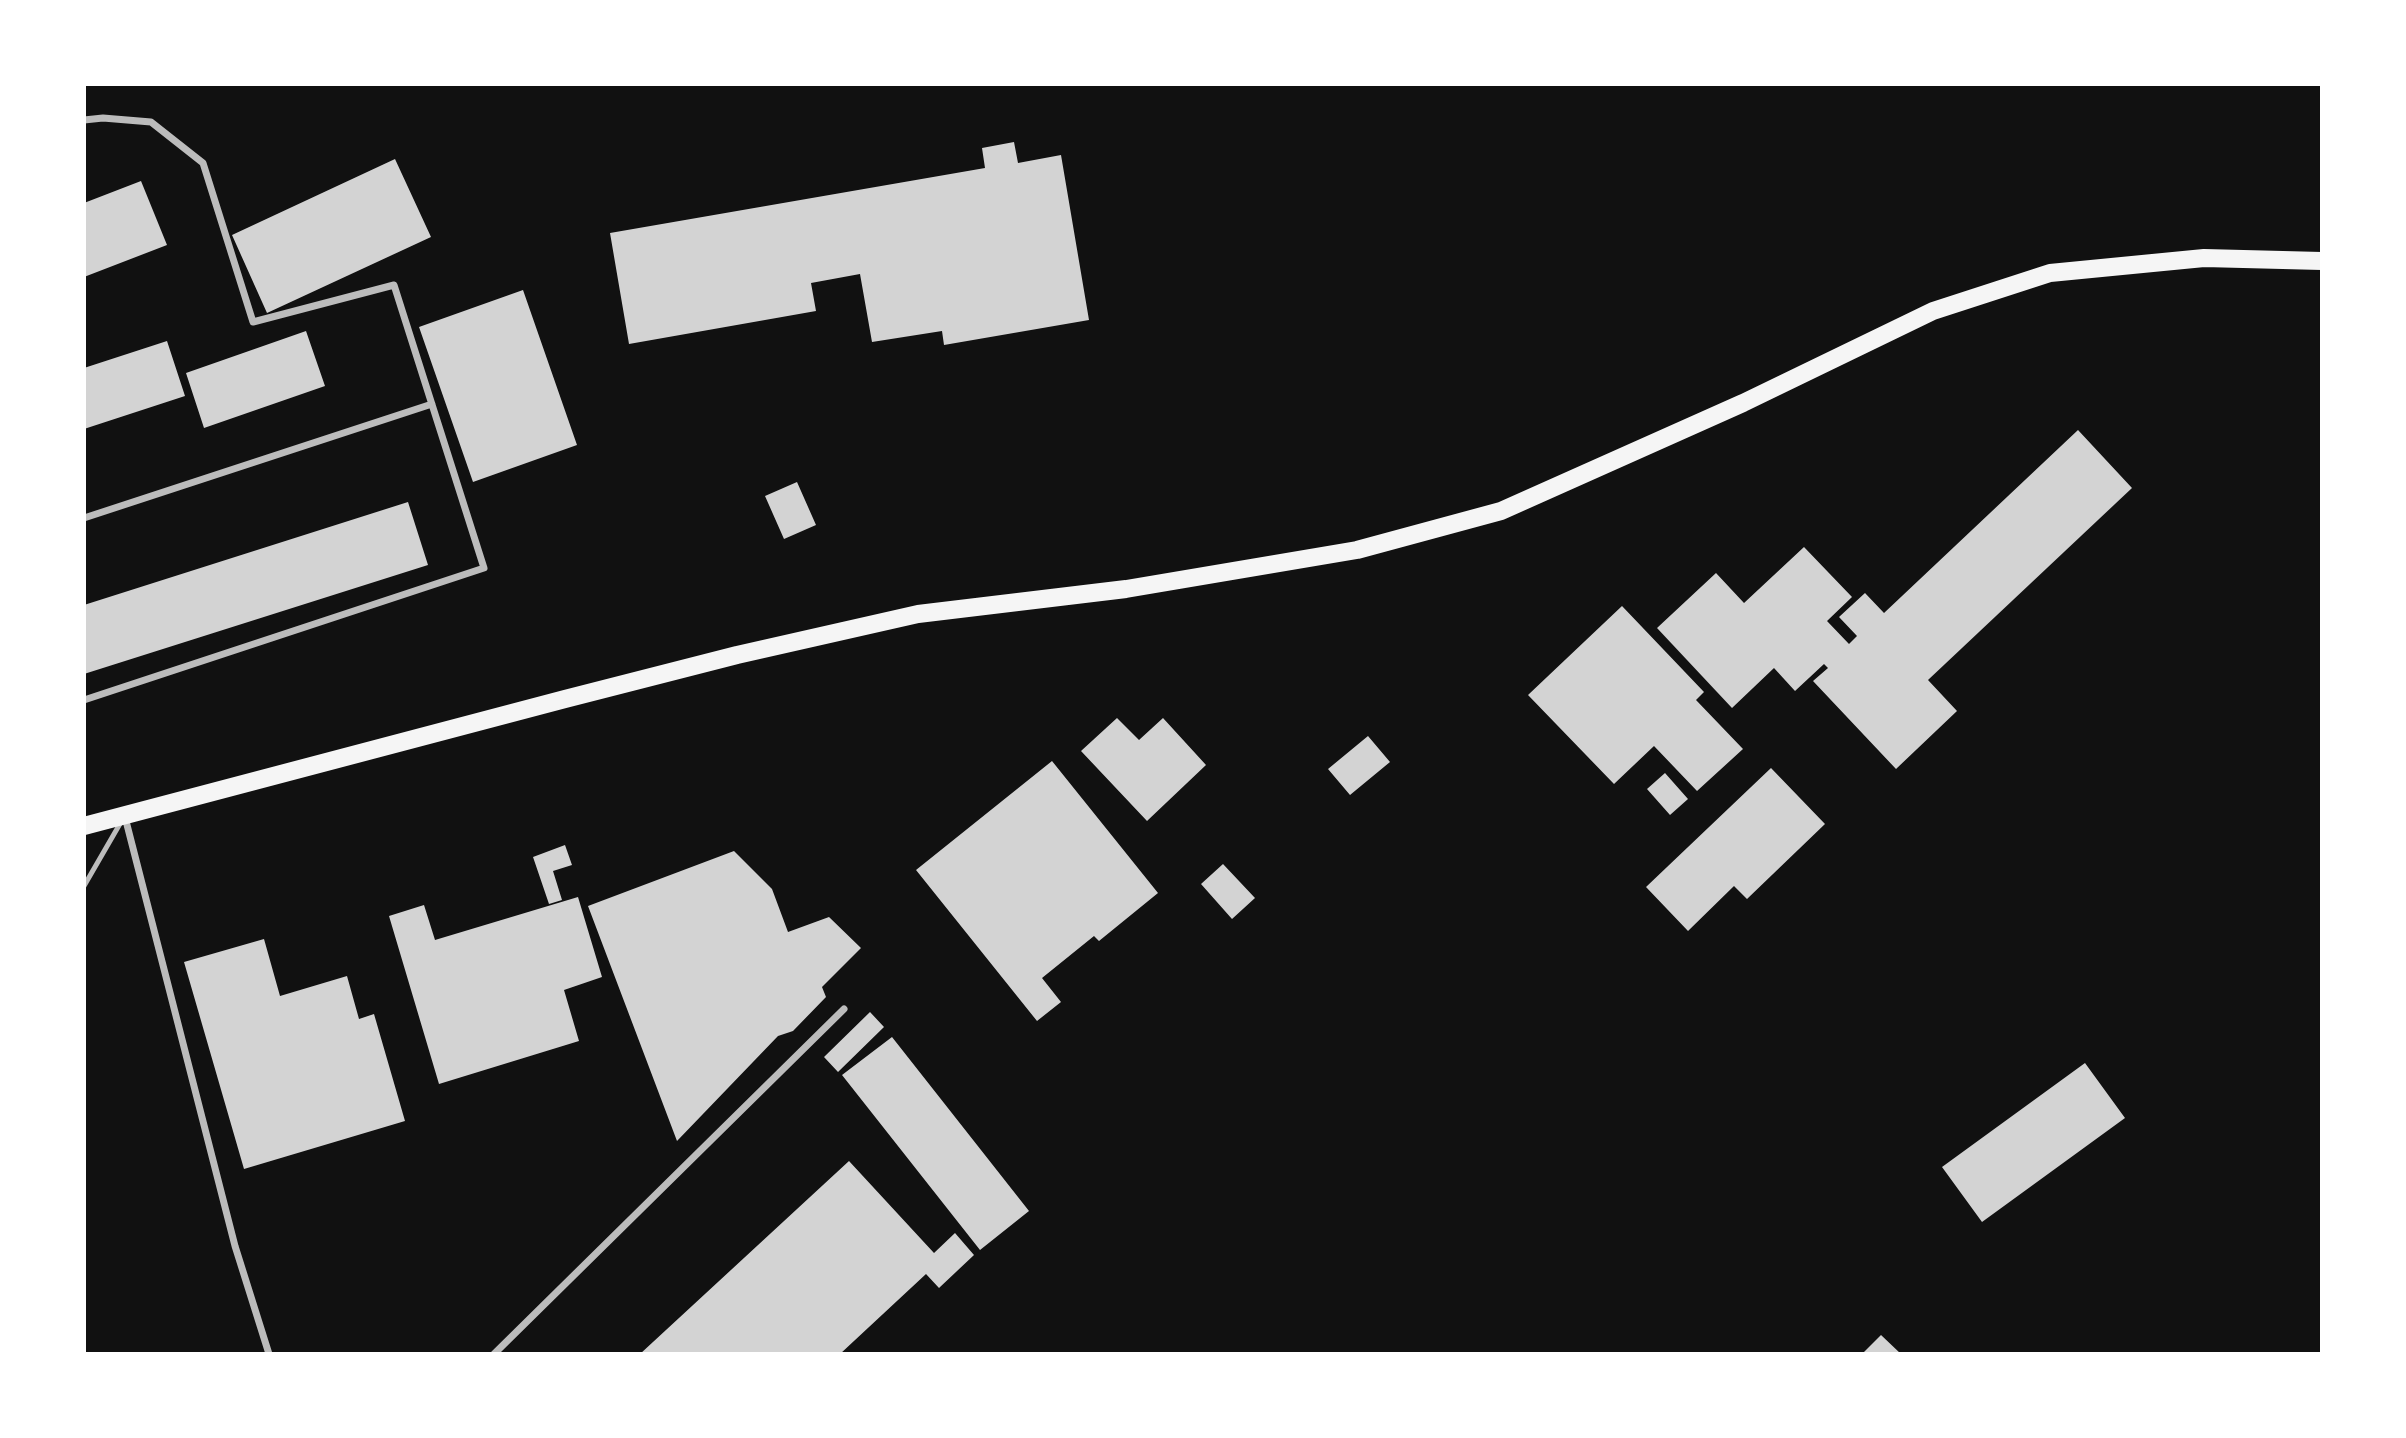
<!DOCTYPE html>
<style>
body{margin:0}
#map{position:relative;width:2406px;height:1438px;overflow:hidden;background:#111;font-family:"Roboto Condensed",sans-serif}
canvas{display:block}
.frame{position:absolute;inset:0;border:86px solid #fff;pointer-events:none}
</style>
<div id="map">
<canvas width="2406" height="1438"></canvas>
<div class="frame"></div>
</div>
<script>
const c = document.querySelector('canvas').getContext('2d');
c.lineJoin = 'round';
function paint(path, color) { c.fillStyle = color; c.fill(path, 'evenodd'); }
const toPath = rows => new Path2D(rows.map(r => 'M' + r).join(''));
function trace(path, color, width, dash) { c.strokeStyle = color; c.lineWidth = width; c.lineCap = dash ? 'butt' : 'round'; c.setLineDash(dash || []); c.stroke(path); }
paint(toPath([
 [1014,142,1018,163,1061,155,1089,320,944,345,942,331,872,342,860,274,811,283,816,311,629,344,610,233,985,168,982,148],
 [395,159,431,237,267,313,232,235],
 [141,181,167,245,84,277,84,203],
 [523,290,577,445,473,482,419,327],
 [306,331,325,386,204,428,186,373],
 [167,341,185,396,84,429,84,368],
 [2078,430,2132,488,1928,680,1957,711,1896,769,1813,681,1828,668,1824,664,1795,691,1774,668,1732,708,1657,628,1716,573,1744,603,1804,547,1852,597,1827,621,1849,644,1857,636,1839,617,1865,593,1884,613],
 [797,482,816,525,784,539,765,496],
 [408,502,428,565,84,674,84,605],
 [1622,606,1704,692,1696,700,1743,749,1697,791,1654,746,1614,784,1528,695],
 [1117,718,1139,740,1163,718,1206,765,1147,821,1081,751],
 [1368,736,1390,762,1350,795,1328,769],
 [1052,761,1158,893,1099,941,1094,936,1042,978,1061,1002,1037,1021,916,870],
 [1771,768,1825,824,1747,899,1734,886,1688,931,1646,887],
 [1665,773,1688,799,1670,815,1647,789],
 [565,845,572,865,553,871,562,900,549,904,533,857],
 [734,851,772,889,788,932,829,917,861,948,822,987,826,997,793,1031,778,1036,677,1141,588,906],
 [1223,864,1255,898,1232,919,1201,884],
 [578,897,602,977,564,990,579,1041,439,1084,389,916,424,905,435,940],
 [264,939,280,996,347,976,359,1019,374,1014,405,1121,244,1169,184,962],
 [870,1012,884,1027,838,1072,824,1057],
 [892,1037,1029,1211,980,1250,842,1075],
 [2085,1063,2125,1118,1982,1222,1942,1167],
 [849,1161,934,1253,955,1233,974,1255,939,1288,926,1274,840,1354,640,1354],
 [1881,1335,1901,1354,1862,1354]
]), '#d3d3d3');
trace(toPath([
 [84,886,121,822]
]), '#bcbcbc', 5);
trace(toPath([
 [84,120,103,118,151,122,203,163,253,322,394,285,484,568,84,700],
 [84,518,432,404],
 [125,817,235,1246,269,1354],
 [494,1354,844,1009]
]), '#bcbcbc', 7);
trace(toPath([
 [84,826,565,699,737,655,918,614,1126,589,1357,550,1501,511,1743,403,1933,311,2050,273,2204,258,2322,261]
]), '#f5f5f5', 18);
</script>
